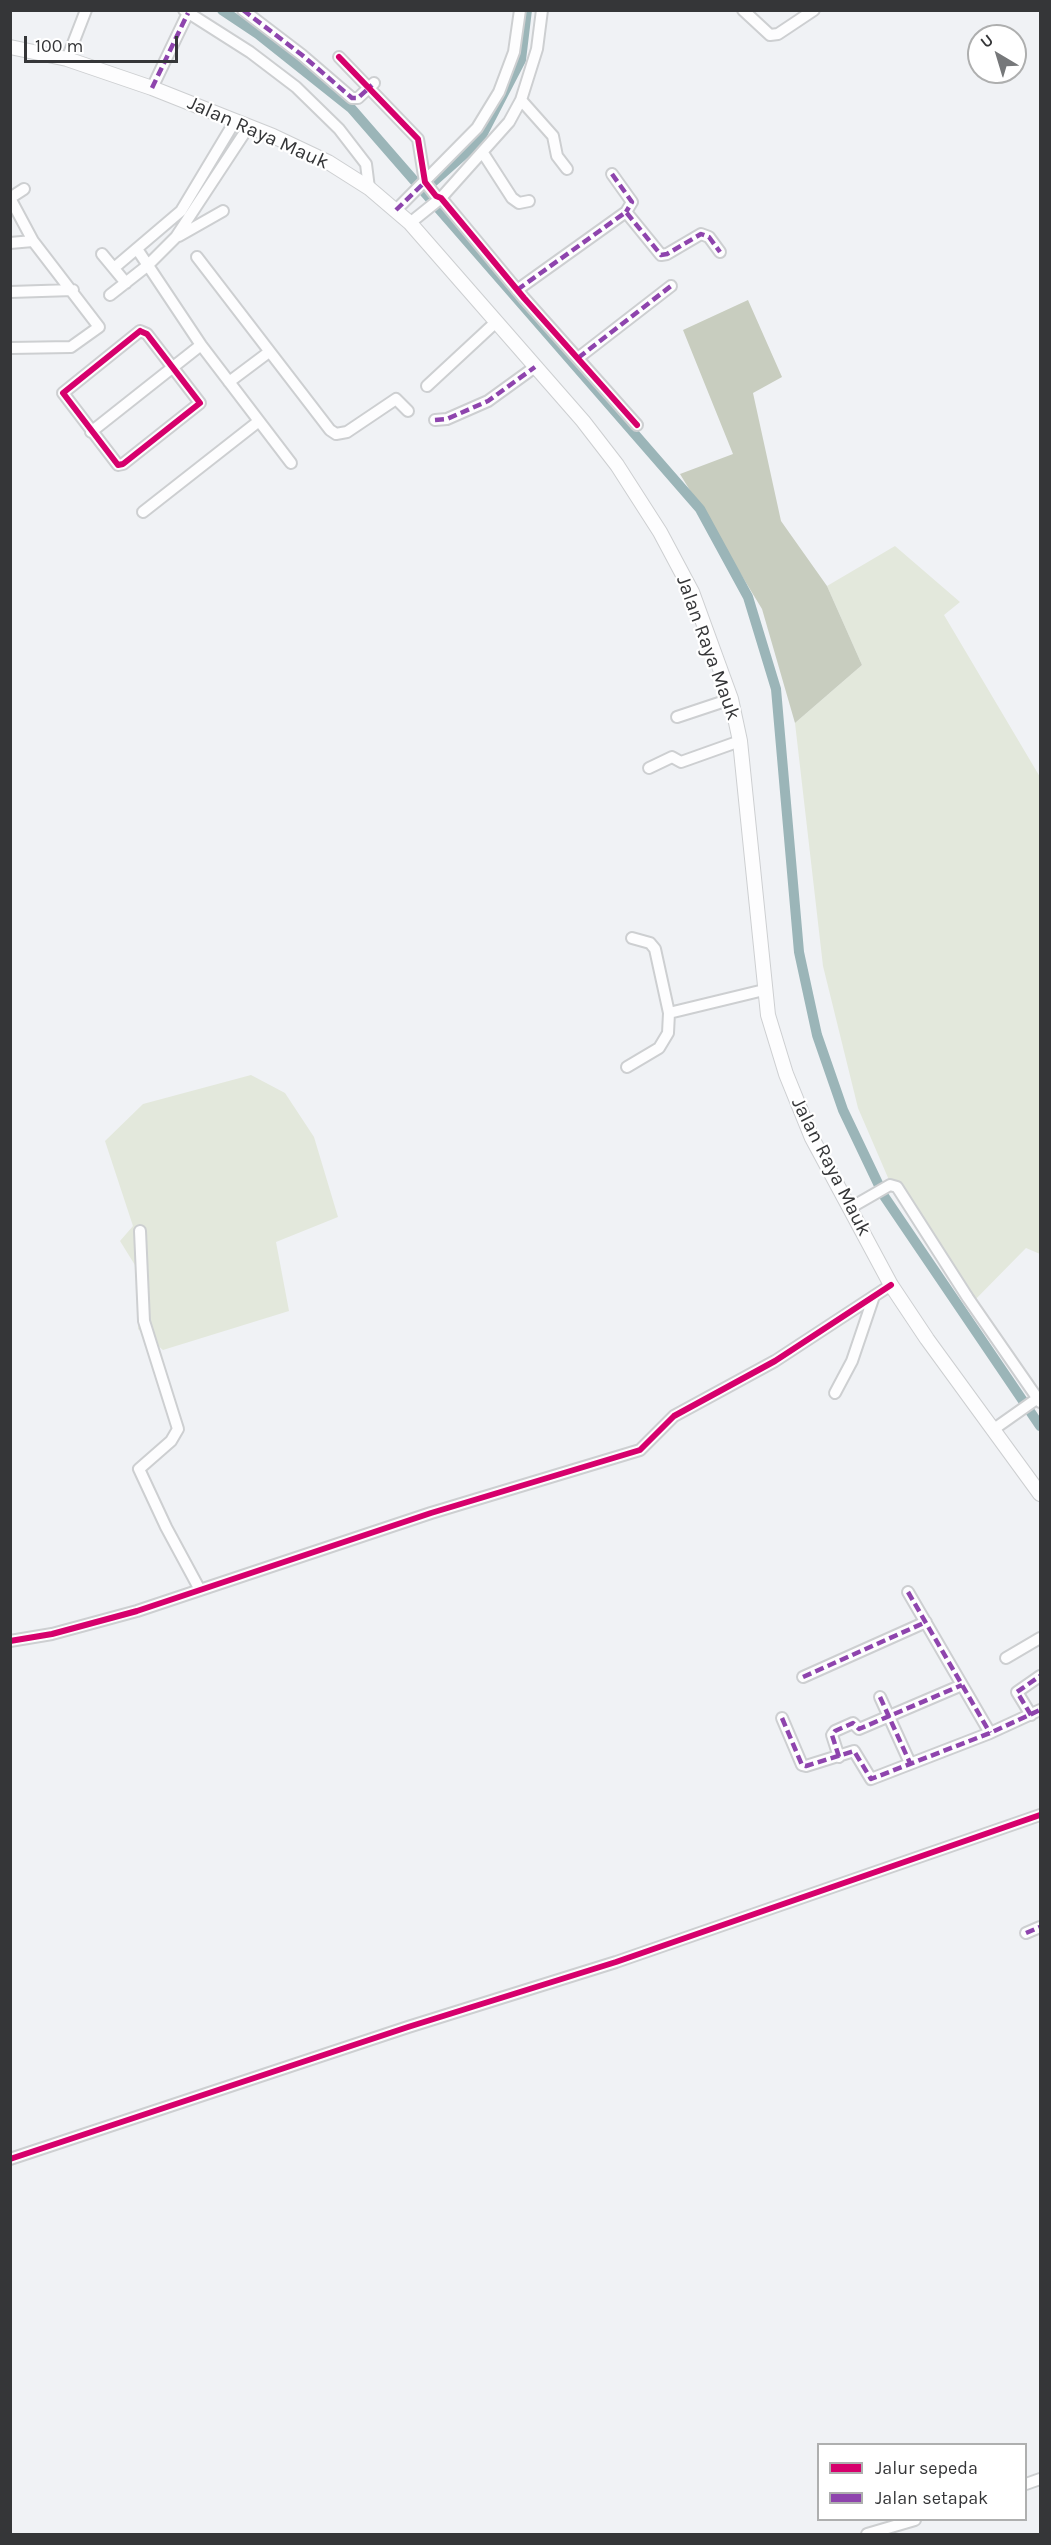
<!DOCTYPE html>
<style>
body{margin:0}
#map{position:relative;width:1051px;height:2545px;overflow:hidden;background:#f0f2f5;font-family:Karla,sans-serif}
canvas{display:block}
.frame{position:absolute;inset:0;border:12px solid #353638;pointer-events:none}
.legend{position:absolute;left:817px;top:2443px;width:210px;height:78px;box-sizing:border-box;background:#fff;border:2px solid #aeafaf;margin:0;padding:8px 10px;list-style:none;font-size:18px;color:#353638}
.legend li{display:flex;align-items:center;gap:12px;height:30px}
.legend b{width:30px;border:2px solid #aeafaf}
.north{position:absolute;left:967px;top:24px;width:60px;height:60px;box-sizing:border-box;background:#fff;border:2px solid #aeafaf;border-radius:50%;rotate:322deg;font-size:16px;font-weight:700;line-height:24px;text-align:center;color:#353638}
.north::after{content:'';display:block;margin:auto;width:21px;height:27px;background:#76787a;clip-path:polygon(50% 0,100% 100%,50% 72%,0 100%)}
.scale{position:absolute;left:24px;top:36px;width:154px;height:27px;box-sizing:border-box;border:3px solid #353638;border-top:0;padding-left:8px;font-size:18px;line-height:21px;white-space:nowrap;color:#353638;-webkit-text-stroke:4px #fff;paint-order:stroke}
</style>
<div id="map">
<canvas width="1051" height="2545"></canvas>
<div class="frame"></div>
<ul class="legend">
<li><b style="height:8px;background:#d6006c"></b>Jalur sepeda</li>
<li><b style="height:8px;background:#8e44ad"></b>Jalan setapak</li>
</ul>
<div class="north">U</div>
<div class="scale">100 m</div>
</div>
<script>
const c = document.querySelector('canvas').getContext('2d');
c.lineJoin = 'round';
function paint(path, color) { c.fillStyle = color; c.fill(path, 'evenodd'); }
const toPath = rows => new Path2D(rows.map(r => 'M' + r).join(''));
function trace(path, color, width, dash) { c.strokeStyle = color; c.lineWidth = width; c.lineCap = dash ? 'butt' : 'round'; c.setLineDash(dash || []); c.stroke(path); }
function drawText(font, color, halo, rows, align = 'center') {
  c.font = font + ' Karla,sans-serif'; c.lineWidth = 4.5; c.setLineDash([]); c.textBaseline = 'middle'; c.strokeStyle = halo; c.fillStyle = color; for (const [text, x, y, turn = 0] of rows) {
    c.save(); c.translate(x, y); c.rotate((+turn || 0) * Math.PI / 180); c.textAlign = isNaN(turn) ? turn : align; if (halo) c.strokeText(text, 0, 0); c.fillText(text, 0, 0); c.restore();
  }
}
paint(toPath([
 [895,546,960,602,944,615,1040,777,1040,1254,1026,1248,968,1307,892,1187,858,1108,823,966,795,723,862,665,827,586],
 [251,1075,285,1093,314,1137,338,1217,276,1242,289,1311,163,1350,138,1329,143,1278,120,1241,133,1226,105,1141,143,1104]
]), '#e3e8dc');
paint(toPath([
 [748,300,782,377,753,393,781,521,827,586,862,665,795,723,762,609,680,474,733,454,683,330]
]), '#c8cdbf');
trace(toPath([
 [222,10,258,34,351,108,700,509,748,597,776,689,799,952,817,1035,843,1110,884,1196,1040,1426],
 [424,190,479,141,521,60,527,10]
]), '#9bb5b8', 10);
const minor = toPath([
 [184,10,250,52,296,87,339,129,366,164,369,188],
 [243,10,302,55,352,98,358,98,374,83],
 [743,10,770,35,778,34,814,10],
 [339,57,418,139,425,182,436,196,441,198,524,298,637,425],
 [67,59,86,10],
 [152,88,188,13],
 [521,100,553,136,557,156,567,169],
 [483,153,512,198,519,203,529,201],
 [612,174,632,202,626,212],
 [10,198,33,241,99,327,71,347,10,348],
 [10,198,24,189],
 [396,210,477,128,499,92,514,52,520,10],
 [410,223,441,198,509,122,521,100,537,49,542,10],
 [179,236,223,211],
 [10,243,33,241],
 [137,249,201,345,291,463],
 [102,254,126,283],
 [197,257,330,430,336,434,347,432,396,399,408,411],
 [114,268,181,211,235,121],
 [517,290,626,212,661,255,667,254,701,234,709,237,720,252],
 [10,292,73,290],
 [110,295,147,266,176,237,249,126],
 [140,331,147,334,200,403,123,464,118,465,63,393,140,331],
 [578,358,671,286],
 [229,382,269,352],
 [427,386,496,322],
 [435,420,447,419,488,401,535,367],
 [91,432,201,345],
 [143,512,259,421],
 [677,717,731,699],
 [649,768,672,757,681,762,740,741],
 [669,1013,764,990],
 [627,1067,659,1048,668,1033,669,1013,655,949,650,943,632,938],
 [850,1208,890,1185,897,1187,968,1298,1040,1402],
 [140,1231,144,1321,178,1429,171,1441,139,1469,166,1527,200,1590],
 [835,1393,852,1361,874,1296],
 [994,1429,1038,1398],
 [908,1592,990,1733],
 [10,1641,52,1634,137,1611,431,1513,640,1450,674,1416,775,1361,891,1285],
 [1006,1658,1040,1638],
 [803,1677,926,1622],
 [880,1697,910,1763],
 [1031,1715,1017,1692,1040,1676],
 [782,1718,802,1765,806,1766,854,1751,871,1779,990,1733,1040,1710],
 [839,1757,832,1735,835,1731,853,1723,859,1729,962,1685],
 [1026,1933,1040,1927],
 [10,2159,408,2027,616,1962,1040,1815],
 [1026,2484,1040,2479],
 [867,2534,915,2520]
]);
const major = toPath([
 [10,47,67,59,152,88,273,136,328,162,369,188,410,223,583,421,617,465,660,532,692,592,731,699,740,741,768,1015,786,1074,812,1138,891,1285,927,1339,1040,1494]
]);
trace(minor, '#cdcfd1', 14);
trace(major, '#cdcfd1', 16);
trace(minor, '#fdfdfe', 10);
trace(major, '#fdfdfe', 14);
trace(toPath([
 [243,10,302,55,352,98,358,98,372,85],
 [152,88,188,13],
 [612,174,632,202,626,212],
 [396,210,425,182],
 [517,290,626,212,661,255,667,254,701,234,709,237,720,252],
 [578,358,671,286],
 [435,420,447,419,488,401,535,367],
 [908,1592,990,1733],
 [803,1677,926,1622],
 [880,1697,910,1763],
 [1031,1715,1017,1692,1040,1676],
 [782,1718,802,1765,806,1766,854,1751,871,1779,990,1733,1040,1710],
 [839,1757,832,1735,835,1731,853,1723,859,1729,962,1685],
 [1026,1933,1040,1927]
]), '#8e44ad', 4.5, [9, 4.5]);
trace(toPath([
 [339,57,418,139,425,182,436,196,441,198,524,298,637,425],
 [140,331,147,334,200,403,123,464,118,465,63,393,140,331],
 [10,1641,52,1634,137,1611,431,1513,640,1450,674,1416,775,1361,891,1285],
 [10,2159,408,2027,616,1962,1040,1815]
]), '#d6006c', 6);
drawText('20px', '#353638', '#fff', [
 ["Jalan Raya Mauk",258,133,24],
 ["Jalan Raya Mauk",708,648,70],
 ["Jalan Raya Mauk",831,1167,63]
]);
</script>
